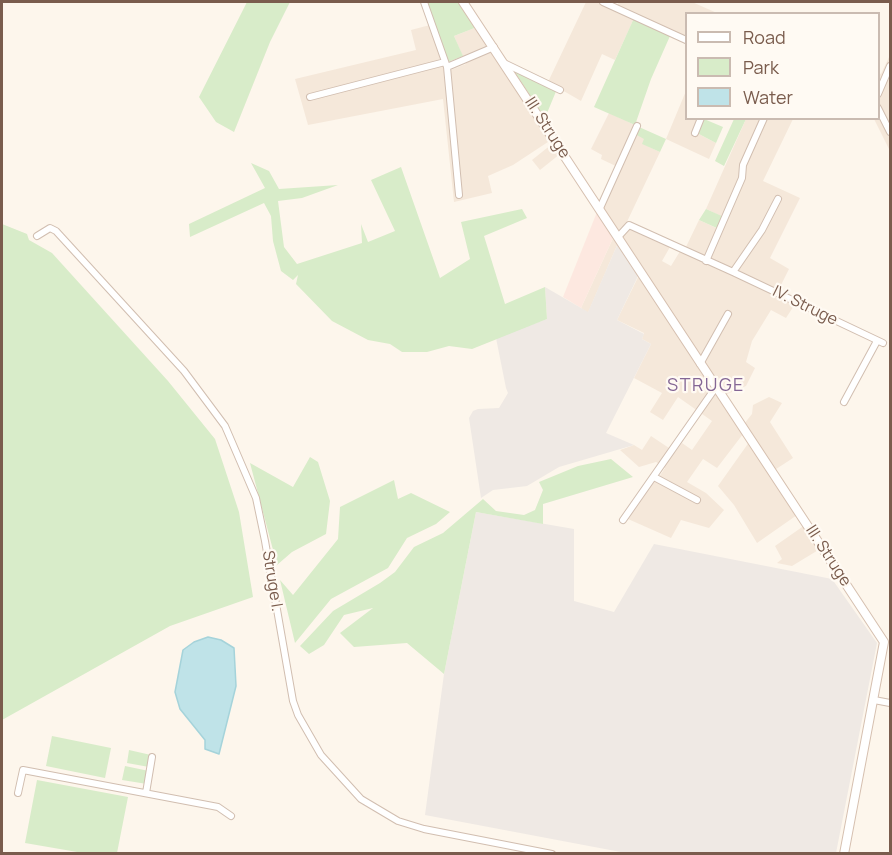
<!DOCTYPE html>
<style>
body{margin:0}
#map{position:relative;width:892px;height:855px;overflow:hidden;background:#fdf6ec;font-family:Manrope,sans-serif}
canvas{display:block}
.frame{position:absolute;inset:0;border:3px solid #7a5c4d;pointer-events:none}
.legend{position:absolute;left:685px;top:12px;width:195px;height:108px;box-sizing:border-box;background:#fffaf3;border:2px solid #cabbb1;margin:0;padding:8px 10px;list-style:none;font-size:18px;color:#7a5c4d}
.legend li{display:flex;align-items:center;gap:12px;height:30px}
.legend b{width:30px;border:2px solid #cabbb1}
</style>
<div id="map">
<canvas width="892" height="855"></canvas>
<div class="frame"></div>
<ul class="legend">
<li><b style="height:8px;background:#fff"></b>Road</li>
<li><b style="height:16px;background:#d8ecc9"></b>Park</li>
<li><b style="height:16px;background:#bfe3e8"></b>Water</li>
</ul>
</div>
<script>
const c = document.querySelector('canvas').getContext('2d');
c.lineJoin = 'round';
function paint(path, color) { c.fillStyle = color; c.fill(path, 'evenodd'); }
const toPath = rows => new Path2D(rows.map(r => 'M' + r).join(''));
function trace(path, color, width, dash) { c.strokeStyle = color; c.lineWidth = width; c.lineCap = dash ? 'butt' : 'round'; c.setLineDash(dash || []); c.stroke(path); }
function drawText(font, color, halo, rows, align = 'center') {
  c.font = font + ' Manrope,sans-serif'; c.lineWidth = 4.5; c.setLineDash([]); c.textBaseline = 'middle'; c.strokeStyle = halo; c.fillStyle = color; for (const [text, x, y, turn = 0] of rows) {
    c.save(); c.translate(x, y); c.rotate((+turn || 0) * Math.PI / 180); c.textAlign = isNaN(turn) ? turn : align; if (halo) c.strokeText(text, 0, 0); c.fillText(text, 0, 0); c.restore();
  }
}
paint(toPath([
 [586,2,598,2,616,8,619,2,692,2,717,13,686,14,686,38,636,14,615,60,602,54,581,101,548,82],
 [430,25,446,72,466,64,454,36,477,27,551,140,513,165,488,176,492,193,454,202,443,99,308,125,295,79,416,50,411,30],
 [890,55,890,151,874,119,878,118,879,73,881,74],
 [686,91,686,118,698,119,693,131,716,143,709,159,666,139],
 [609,113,635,125,645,139,643,144,660,152,625,226,670,247,662,261,671,266,682,248,685,249,699,220,721,230,727,219,706,209,746,119,793,119,763,181,800,198,770,258,789,269,778,291,797,301,786,318,771,310,752,341,746,362,755,368,746,386,720,397,743,434,717,468,703,459,687,482,706,493,724,510,709,528,681,520,671,538,628,519,652,481,659,477,665,468,656,462,639,467,620,450,634,445,642,450,651,436,675,452,682,443,692,450,712,421,678,397,663,420,650,412,662,393,634,378,651,344,642,339,644,333,617,320,643,267,602,206,620,168,601,159,602,155,591,149],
 [552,144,560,154,540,170,532,160],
 [614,236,618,243,588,313,581,308],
 [769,397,782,403,770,422,793,458,770,473,797,515,757,543,734,505,718,486,752,438,744,424,752,414,753,405],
 [805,525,820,549,792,566,777,563,782,559,775,546]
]), '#f5e8da');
paint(toPath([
 [597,212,614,236,581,308,563,297]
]), '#fde8e0');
paint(toPath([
 [618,243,639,274,617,320,644,334,642,339,651,344,606,433,634,445,559,467,527,486,493,490,481,498,469,418,473,411,478,409,499,408,508,393,506,388,496,338,547,319,545,287,588,312],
 [476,512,574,529,574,601,614,612,654,544,832,579,877,643,836,853,626,853,425,815,444,674]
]), '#efe9e4');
paint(toPath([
 [247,2,290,2,270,42,234,132,216,122,199,97],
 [426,2,461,2,477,27,454,36,463,56,448,62],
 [634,18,670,36,651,79,635,125,594,107],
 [516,69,557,89,545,118,514,71],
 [704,119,723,127,716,143,697,133],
 [734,119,746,119,724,166,715,161],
 [639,127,666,139,660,152,642,144,644,139,635,134],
 [251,163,269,171,279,189,338,185,302,198,278,201,284,247,297,264,362,243,361,224,368,242,395,231,371,180,401,167,440,278,470,259,461,222,522,209,527,218,484,236,505,304,545,287,547,319,472,349,449,346,427,352,402,352,390,344,368,340,332,321,296,284,298,275,293,280,281,271,273,241,271,216,264,203,190,237,189,224,265,188],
 [706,209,724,217,719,229,699,220],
 [2,224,27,234,29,240,52,253,168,381,215,439,239,512,253,597,170,626,2,720],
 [310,457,318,462,330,501,326,534,292,552,277,565,250,463,293,487],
 [611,459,633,477,543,504,543,524,476,512,444,674,407,643,354,647,340,633,373,608,344,615,324,645,309,654,300,646,333,611,380,583,395,572,414,547,443,533,483,499,496,511,524,515,535,510,543,490,539,482,578,466],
 [394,480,398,499,411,493,450,512,436,524,407,538,388,568,331,599,295,643,280,580,293,595,338,539,340,507],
 [52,736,111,748,105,778,46,766],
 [129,750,151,755,149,767,127,763],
 [125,766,149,771,147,784,122,780],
 [37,780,128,797,117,853,83,853,25,843]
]), '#d8ecc9');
const water = toPath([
 [208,637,221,640,234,648,236,686,219,754,205,749,205,740,180,709,175,692,183,650,194,642,208,637]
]);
paint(water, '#bfe3e8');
trace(water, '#a5d3da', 1.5);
const street = toPath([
 [424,2,447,67,459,195],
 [603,2,686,40],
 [504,63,560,90],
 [447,67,494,47],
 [878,94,890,66],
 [310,97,445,62],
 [878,108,890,132],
 [695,133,701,118],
 [600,208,637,126],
 [37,236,50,228,56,231,184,371,225,426,256,498,265,541,293,701,298,715,321,755,361,799,398,821,424,829,552,854],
 [618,237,629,225,733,272,883,343],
 [706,261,742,178,743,165,764,118],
 [733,272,762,230,778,199],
 [700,364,728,314],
 [844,402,877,341],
 [654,477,697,500],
 [623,520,716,387],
 [874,700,890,703],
 [18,793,23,770,218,807,231,816],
 [146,793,152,757]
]);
const secondary = toPath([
 [463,2,884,642,844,854]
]);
trace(street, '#d1beb0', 8);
trace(secondary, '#d6c0b0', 10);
trace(street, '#fff', 6);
trace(secondary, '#fff', 8);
drawText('16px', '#7a5c4d', '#fffaf3', [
 ["III. Struge",547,128,57],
 ["IV. Struge",805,306,26],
 ["III. Struge",828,556,57],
 ["Struge I.",272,581,81]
]);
c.letterSpacing = '1.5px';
drawText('18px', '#846695', '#fffaf3', [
 ["STRUGE",706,386]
]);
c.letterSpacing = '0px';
</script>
